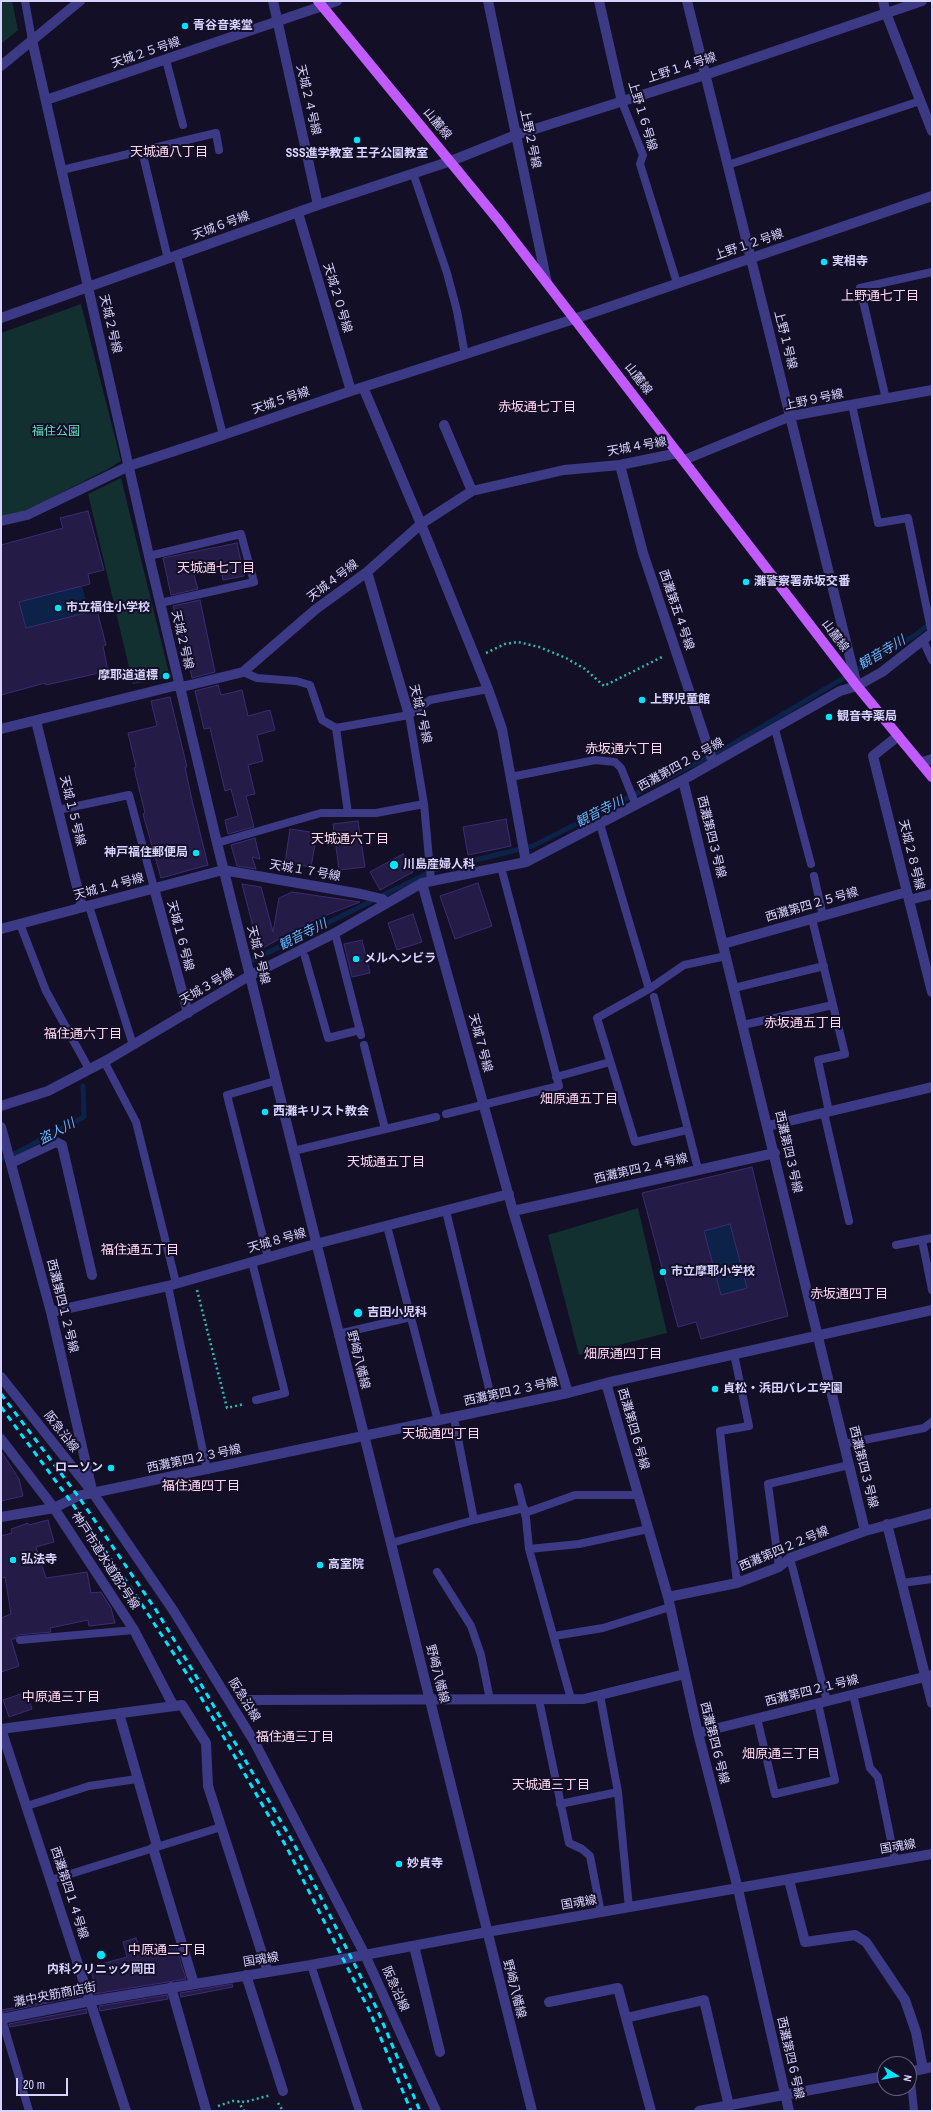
<!DOCTYPE html>
<meta charset="utf-8">
<style>
body{margin:0}
#map{position:relative;width:933px;height:2112px;overflow:hidden;background:#130f26;font-family:"Archivo Narrow",sans-serif}
canvas{display:block}
.frame{position:absolute;inset:0;border:2px solid #d9d4ff;pointer-events:none}
.north{position:absolute;left:877px;top:2056px;width:40px;height:40px;box-sizing:border-box;background:#130f26;border:1px solid #625e7d;border-radius:50%;rotate:101deg;font-size:11px;font-weight:700;line-height:16px;text-align:center;color:#d9d4ff}
.north::after{content:'';display:block;margin:auto;width:14px;height:18px;background:#00e5ff;clip-path:polygon(50% 0,100% 100%,50% 72%,0 100%)}
.scale{position:absolute;left:16px;top:2078px;width:52px;height:18px;box-sizing:border-box;border:2px solid #d9d4ff;border-top:0;padding-left:5px;font-size:12px;line-height:14px;white-space:nowrap;color:#d9d4ff;-webkit-text-stroke:3px #130f26;paint-order:stroke}
</style>
<div id="map">
<canvas width="933" height="2112"></canvas>
<div class="frame"></div>
<div class="north">N</div>
<div class="scale">20 m</div>
</div>
<script>
const c = document.querySelector('canvas').getContext('2d');
c.lineJoin = 'round';
function paint(path, color) { c.fillStyle = color; c.fill(path, 'evenodd'); }
const toPath = rows => new Path2D(rows.map(r => 'M' + r).join(''));
function trace(path, color, width, dash) { c.strokeStyle = color; c.lineWidth = width; c.lineCap = dash ? 'butt' : 'round'; c.setLineDash(dash || []); c.stroke(path); }
function drawText(font, color, halo, rows, align = 'center') {
  c.font = font + ' "Archivo Narrow","Noto Sans JP",sans-serif'; c.lineWidth = 4; c.setLineDash([]); c.textBaseline = 'middle'; c.strokeStyle = halo; c.fillStyle = color; for (const [text, x, y, turn = 0] of rows) {
    c.save(); c.translate(x, y); c.rotate((+turn || 0) * Math.PI / 180); c.textAlign = isNaN(turn) ? turn : align; if (halo) c.strokeText(text, 0, 0); c.fillText(text, 0, 0); c.restore();
  }
}
paint(toPath([
 [3,1,12,1,18,30,1,44,1,3],
 [81,304,121,461,110,468,49,499,19,513,1,517,1,333],
 [121,478,170,677,133,684,88,494],
 [638,1208,667,1333,579,1355,548,1235]
]), '#12302f');
paint(toPath([
 [82,586,89,612,26,628,19,602],
 [730,1224,747,1288,721,1295,704,1231]
]), '#0c2248');
trace(toPath([
 [251,961,434,870,533,846,728,747,914,636,931,623],
 [1,1159,18,1152,84,1117,83,1086]
]), '#0c2248', 5);
const building = toPath([
 [88,511,104,570,88,574,90,584,19,602,26,628,97,610,106,645,103,646,108,671,46,685,45,683,1,695,1,545,63,528,60,518,88,511],
 [237,543,244,576,223,580,221,569,194,575,198,589,171,595,163,558,237,543],
 [200,600,215,672,192,678,183,636,181,636,173,606,200,600],
 [218,685,221,695,242,690,248,716,270,710,275,730,257,735,263,761,248,765,255,794,246,796,254,827,228,834,225,820,238,816,231,789,225,791,210,728,204,729,195,691,218,685],
 [170,697,187,767,185,767,192,800,208,865,161,878,143,814,145,813,134,768,136,767,128,733,157,726,151,701,170,697],
 [506,819,511,846,468,855,463,827,506,819],
 [358,821,365,867,339,870,333,824,358,821],
 [290,829,317,833,311,867,285,863,290,829],
 [255,838,260,859,252,857,256,869,237,866,231,845,255,838],
 [403,854,413,872,380,890,370,872,403,854],
 [478,883,492,926,455,939,440,896,478,883],
 [242,884,261,887,273,932,279,898,292,892,360,902,314,920,259,950,242,884],
 [413,914,422,942,397,950,388,923,413,914],
 [362,940,370,973,352,977,344,944,362,940],
 [752,1167,788,1316,701,1339,696,1322,678,1327,642,1193,752,1167],
 [730,1224,747,1288,721,1295,704,1231,730,1224],
 [1,1451,19,1479,23,1496,1,1501,1,1451],
 [48,1520,54,1542,36,1547,46,1578,87,1572,91,1593,101,1592,111,1608,115,1623,89,1626,88,1620,50,1628,51,1632,17,1635,15,1639,11,1639,19,1666,1,1672,1,1618,11,1614,5,1577,1,1578,1,1536,12,1533,11,1529,28,1523,29,1525,48,1520],
 [27,1692,32,1709,9,1717,3,1700,27,1692],
 [136,1938,141,1952,175,1944,186,1979,94,1994,97,1993,90,1967,127,1957,123,1942,136,1938],
 [232,1984,233,1987,181,1997,180,1993,232,1984],
 [167,1995,168,1999,100,2011,99,2006,167,1995],
 [81,1996,4,2012,1,2011,1,2010,81,1996],
 [86,2009,87,2013,10,2027,9,2024,86,2009]
]);
paint(building, '#241b47');
trace(building, '#3b2d73', 1);
trace(toPath([
 [486,653,505,644,518,642,539,647,566,658,585,669,604,686,664,656],
 [197,1290,227,1408,244,1404],
 [238,2101,244,2111],
 [278,2103,283,2111],
 [218,2106,233,2101,245,2102,271,2095]
]), '#2fb8b0', 2.5, [2, 3]);
trace(toPath([
 [25,1,32,40],
 [166,60,183,125],
 [622,102,643,155,640,164,677,283],
 [142,151,168,259],
 [728,165,920,101],
 [62,170,216,133,219,150],
 [413,173,447,273,457,311,465,355],
 [177,256,223,435],
 [886,399,860,288,932,272],
 [852,405,878,523,908,518,932,634],
 [149,556,241,534,254,582,160,603],
 [923,640,932,660],
 [243,672,257,678,296,681,310,685,322,720,336,728,409,715,430,700,488,689],
 [409,715,424,804,431,881],
 [775,729,811,864],
 [511,777,595,760,615,762,621,768,636,805],
 [58,810,129,795,154,888],
 [348,813,376,813,424,804],
 [600,824,649,989],
 [217,843,321,813,348,813,336,728],
 [814,876,823,916],
 [89,906,133,1045],
 [812,919,845,1054,818,1060,829,1112],
 [20,924,46,991,89,1069],
 [335,933,361,1035],
 [305,957,328,1038,360,1030],
 [734,988,824,966],
 [654,997,698,1169],
 [743,1025,833,1005],
 [364,1045,385,1129],
 [104,1061,136,1122,176,1283],
 [556,1077,610,1062],
 [824,1113,849,1221],
 [446,1114,559,1086,501,867],
 [687,1130,635,1142,597,1018,649,989,684,965,726,956],
 [293,1151,436,1117],
 [446,1211,494,1409],
 [387,1226,438,1421],
 [922,1240,932,1290],
 [896,1245,932,1238],
 [268,1257,227,1095,275,1081],
 [252,1262,285,1393,256,1400],
 [168,1286,207,1470],
 [338,1334,411,1317],
 [734,1354,749,1426,720,1431,737,1583],
 [844,1444,924,1428,932,1422],
 [518,1487,526,1518,529,1549,571,1699],
 [525,1513,575,1495,638,1495],
 [474,1520,524,1508],
 [391,1543,474,1520,454,1418],
 [529,1549,579,1544,648,1529],
 [790,1558,827,1701],
 [779,1567,768,1484,849,1465],
 [437,1572,471,1626,481,1655,490,1700],
 [902,1583,932,1579],
 [554,1636,603,1628,670,1607],
 [20,1640,134,1630],
 [853,1694,870,1768,878,1777,895,1860],
 [600,1695,618,1792,629,1908],
 [539,1700,569,1843,582,1849,590,1856,601,1913],
 [757,1718,775,1794,835,1780,818,1703],
 [560,1804,618,1792],
 [27,1806,89,1786,137,1779],
 [51,1880,221,1827],
 [311,1965,359,2111],
 [1,2016,29,2111],
 [910,2071,914,2111]
]), '#3d3a85', 8);
trace(toPath([
 [1,2019,91,2001]
]), '#3d3a85', 10);
trace(toPath([
 [273,1,318,205],
 [488,1,547,283],
 [599,1,622,102],
 [687,1,857,686],
 [883,1,886,13,932,131],
 [32,40,149,556,217,843,532,2111],
 [46,100,337,1],
 [298,213,351,391],
 [1,318,318,205,451,161,516,135,705,75,922,1],
 [363,387,421,524,488,689,502,729,526,862],
 [444,425,472,491],
 [684,460,791,416,932,390],
 [620,465,643,553,713,762],
 [1,521,27,515,129,466,223,435,351,391,574,319,932,196],
 [367,572,409,715],
 [36,721,82,907],
 [1,729,174,686,186,686,243,672,316,609,367,572,421,524,472,491,564,470,620,465,678,453],
 [898,736,873,756,932,992],
 [920,763,932,759],
 [683,780,865,1531],
 [422,883,513,1211,568,1393],
 [154,888,188,1013],
 [909,900,932,894],
 [1,929,223,870,361,894,382,899,387,903],
 [723,944,907,892],
 [1,1106,48,1091,109,1059,249,976,335,933,422,883,526,862,683,780,840,691,857,686,882,672,932,633],
 [768,1126,932,1087],
 [1,1127,51,1312,92,1490],
 [11,1163,56,1142,62,1145,92,1275],
 [513,1211,775,1153],
 [51,1312,168,1286,308,1246,509,1194],
 [1,1377,93,1493,173,1610,255,1743,365,1955,436,2111],
 [606,1383,668,1597,698,1733,738,1889,789,2111],
 [1,1439,54,1508,134,1630,173,1705],
 [1,1517,54,1508,78,1496,568,1393,606,1383,932,1310],
 [887,1524,932,1703],
 [668,1597,737,1583,779,1567,790,1558,865,1531,932,1513],
 [247,1700,584,1699,685,1674],
 [119,1713,157,1846],
 [1,1729,182,1705,206,1743,208,1786,268,1972],
 [1,1729,126,2111],
 [698,1733,932,1675],
 [153,1848,194,1984],
 [789,1880,805,1942,855,1935,866,1942,905,2000,916,2032,923,2069],
 [414,1946,440,2052],
 [246,1975,283,2091],
 [171,1987,206,2110],
 [91,2001,311,1965,487,1932,932,1854],
 [549,2002,618,1988,651,2111],
 [626,2018,704,2000,729,2106],
 [909,2072,932,2067],
 [699,2111,885,2076]
]), '#3d3a85', 10);
trace(toPath([
 [1,66,80,1]
]), '#3d3a85', 10);
trace(toPath([
 [318,1,499,221,857,686,932,777]
]), '#c25bff', 10);
trace(toPath([
 [1,1394,78,1496,156,1610,202,1686,294,1844,377,2009,420,2111],
 [1,1407,69,1499,135,1594,194,1685,287,1848,370,2012,411,2111]
]), '#00e5ff', 3, [6, 5]);
for (const [x, y, r, color] of [
 [185,26,4,"#00e5ff"],
 [357,140,4,"#00e5ff"],
 [824,262,4,"#00e5ff"],
 [746,582,4,"#00e5ff"],
 [58,608,4,"#00e5ff"],
 [166,676,4,"#00e5ff"],
 [642,700,4,"#00e5ff"],
 [829,717,4,"#00e5ff"],
 [196,853,4,"#00e5ff"],
 [394,865,5,"#00e5ff"],
 [356,959,4,"#00e5ff"],
 [265,1112,4,"#00e5ff"],
 [663,1272,4,"#00e5ff"],
 [358,1313,5,"#00e5ff"],
 [715,1389,4,"#00e5ff"],
 [111,1468,4,"#00e5ff"],
 [13,1560,4,"#00e5ff"],
 [320,1565,4,"#00e5ff"],
 [399,1864,4,"#00e5ff"],
 [101,1955,5,"#00e5ff"]
]) { const dot = new Path2D(); dot.arc(x, y, r, 0, 2 * Math.PI); c.fillStyle = color; c.fill(dot); trace(dot, '#130f26', 1.5); }
drawText('bold 12px', '#d9d4ff', '#130f26', [
 ["青谷音楽堂",193,26],
 ["SSS進学教室 王子公園教室",357,154,"center"],
 ["実相寺",832,262],
 ["灘警察署赤坂交番",754,582],
 ["市立福住小学校",66,608],
 ["摩耶道道標",158,676,"right"],
 ["上野児童館",650,700],
 ["観音寺薬局",837,717],
 ["神戸福住郵便局",188,853,"right"],
 ["川島産婦人科",403,865],
 ["メルヘンビラ",364,959],
 ["西灘キリスト教会",273,1112],
 ["市立摩耶小学校",671,1272],
 ["吉田小児科",367,1313],
 ["貞松・浜田バレエ学園",723,1389],
 ["ローソン",103,1468,"right"],
 ["弘法寺",21,1560],
 ["高室院",328,1565],
 ["妙貞寺",407,1864],
 ["内科クリニック岡田",101,1970,"center"]
], 'left');
drawText('12px', '#d9d4ff', '#130f26', [
 ["天城２５号線",146,53,-19],
 ["上野１４号線",682,68,-18],
 ["天城２４号線",308,100,77],
 ["上野１６号線",642,116,73],
 ["山麓線",437,124,50],
 ["上野２号線",530,139,78],
 ["天城６号線",221,226,-20],
 ["上野１２号線",749,245,-19],
 ["天城２０号線",337,298,73],
 ["天城２号線",110,324,77],
 ["上野１号線",785,340,76],
 ["山麓線",638,379,52],
 ["上野９号線",814,400,-12],
 ["天城５号線",281,401,-19],
 ["天城４号線",637,447,-10],
 ["天城４号線",333,581,-37],
 ["西灘第五４号線",676,610,71],
 ["山麓線",835,636,53],
 ["天城２号線",182,640,77],
 ["天城７号線",420,714,77],
 ["西灘第四２８号線",681,765,-29],
 ["天城１５号線",72,811,76],
 ["西灘第四３号線",711,837,76],
 ["天城２８号線",911,855,76],
 ["天城１７号線",305,871,10],
 ["天城１４号線",109,887,-15],
 ["西灘第四２５号線",812,905,-16],
 ["天城１６号線",180,936,75],
 ["天城２号線",258,955,76],
 ["天城３号線",207,987,-30],
 ["天城７号線",480,1043,75],
 ["西灘第四３号線",788,1152,77],
 ["西灘第四２４号線",641,1169,-13],
 ["天城８号線",277,1241,-16],
 ["西灘第四１２号線",62,1306,76],
 ["野崎八幡線",358,1360,76],
 ["西灘第四２３号線",511,1392,-12],
 ["西灘第四６号線",633,1429,74],
 ["阪急沿線",61,1432,52],
 ["西灘第四２３号線",194,1459,-12],
 ["西灘第四３号線",863,1467,76],
 ["西灘第四２２号線",784,1549,-23],
 ["神戸市道水道筋2号線",105,1561,57],
 ["野崎八幡線",437,1674,76],
 ["西灘第四２１号線",812,1691,-14],
 ["阪急沿線",244,1700,58],
 ["西灘第四６号線",714,1743,76],
 ["国魂線",898,1847,-10],
 ["西灘第四１４号線",69,1893,72],
 ["国魂線",579,1903,-10],
 ["国魂線",261,1960,-9],
 ["阪急沿線",395,1989,66],
 ["野崎八幡線",514,1989,76],
 ["灘中央筋商店街",55,1995,-11],
 ["西灘第四６号線",790,2058,77]
]);
drawText('12px', '#5fe0c0', '#130f26', [
 ["福住公園",56,432]
]);
drawText('13px', '#ffd6f0', '#130f26', [
 ["天城通八丁目",169,153],
 ["上野通七丁目",880,297],
 ["赤坂通七丁目",537,408],
 ["天城通七丁目",216,569],
 ["赤坂通六丁目",624,750],
 ["天城通六丁目",350,840],
 ["赤坂通五丁目",803,1024],
 ["福住通六丁目",83,1035],
 ["畑原通五丁目",579,1100],
 ["天城通五丁目",386,1163],
 ["福住通五丁目",140,1251],
 ["赤坂通四丁目",849,1295],
 ["畑原通四丁目",623,1355],
 ["天城通四丁目",441,1435],
 ["福住通四丁目",201,1487],
 ["中原通三丁目",61,1698],
 ["福住通三丁目",295,1738],
 ["畑原通三丁目",781,1755],
 ["天城通三丁目",551,1786],
 ["中原通二丁目",167,1951]
]);
drawText('italic 13px', '#62b6ff', '#130f26', [
 ["観音寺川",882,653,-31],
 ["観音寺川",600,812,-27],
 ["観音寺川",303,935,-27],
 ["盗人川",57,1132,-28]
]);
</script>
